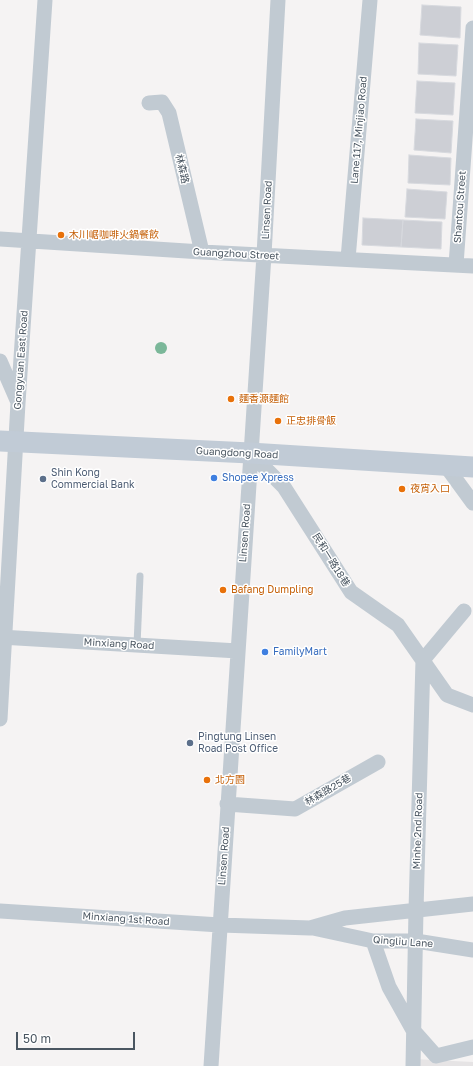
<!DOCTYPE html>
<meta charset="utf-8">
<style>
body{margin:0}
#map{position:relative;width:473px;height:1066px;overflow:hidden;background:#f5f3f3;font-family:"Golos Text",sans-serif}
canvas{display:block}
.scale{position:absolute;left:16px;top:1032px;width:119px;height:18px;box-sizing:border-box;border:2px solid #4a5661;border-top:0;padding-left:5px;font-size:12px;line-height:14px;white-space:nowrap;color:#4a5661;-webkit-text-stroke:3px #fff;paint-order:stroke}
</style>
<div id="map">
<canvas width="473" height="1066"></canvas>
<div class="scale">50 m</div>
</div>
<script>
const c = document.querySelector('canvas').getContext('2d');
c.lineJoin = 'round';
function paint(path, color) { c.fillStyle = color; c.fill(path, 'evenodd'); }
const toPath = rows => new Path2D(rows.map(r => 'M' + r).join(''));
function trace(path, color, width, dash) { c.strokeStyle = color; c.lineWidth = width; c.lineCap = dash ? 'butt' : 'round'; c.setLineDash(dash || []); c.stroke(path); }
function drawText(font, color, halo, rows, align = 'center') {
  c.font = font + ' "Golos Text","Noto Sans TC",sans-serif'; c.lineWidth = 3; c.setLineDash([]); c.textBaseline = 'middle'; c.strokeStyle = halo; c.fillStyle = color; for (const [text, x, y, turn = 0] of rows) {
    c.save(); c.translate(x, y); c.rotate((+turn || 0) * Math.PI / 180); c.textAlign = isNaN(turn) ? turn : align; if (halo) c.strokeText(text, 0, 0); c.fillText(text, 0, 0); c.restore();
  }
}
paint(toPath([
 [413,1059,473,1062,473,1066,413,1066]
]), '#e6e4e5');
const building = toPath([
 [422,5,461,7,460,38,420,35,422,5],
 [419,43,458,45,456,76,418,74,419,43],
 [417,81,455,83,453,115,415,113,417,81],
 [416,119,453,121,451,153,414,150,416,119],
 [409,155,451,158,450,185,408,183,409,155],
 [407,189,447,192,445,219,405,217,407,189],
 [363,218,403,220,401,247,362,245,363,218],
 [403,220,442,222,441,249,401,247,403,220]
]);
paint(building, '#cdcfd5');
trace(building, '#d7d9de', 1);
trace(toPath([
 [137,645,140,576]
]), '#c1cad2', 7);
trace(toPath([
 [149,103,162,102,169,113,202,252],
 [0,239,202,252,473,266],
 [348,259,370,0],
 [456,265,473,28],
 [0,361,17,400],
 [250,453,284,487,351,592,398,625,447,695,473,705],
 [446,466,473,503],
 [0,637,238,651],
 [0,719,18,403,45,0],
 [227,804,295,809,378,762],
 [0,911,220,925,310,928,345,918,473,904],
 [313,928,373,941,416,941,473,950],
 [373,941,389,987,413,1030,436,1056,473,1047],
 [211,1066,264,255,278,0],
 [413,1066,416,910,423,660,464,611]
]), '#c1cad2', 15);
trace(toPath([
 [0,441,250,453,473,467]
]), '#c1cbd6', 21);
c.fillStyle = '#7bb799';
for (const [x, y] of [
 [161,348]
]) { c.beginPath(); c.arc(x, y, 6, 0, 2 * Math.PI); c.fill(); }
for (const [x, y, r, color] of [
 [61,235,4,"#e8710a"],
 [231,399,4,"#e8710a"],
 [278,421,4,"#e8710a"],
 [214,478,4,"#3f7fe0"],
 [43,479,4,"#5c6f8a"],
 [402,489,4,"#e8710a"],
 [223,590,4,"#e8710a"],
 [265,652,4,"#3f7fe0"],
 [190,743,4,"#5c6f8a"],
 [207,780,4,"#e8710a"]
]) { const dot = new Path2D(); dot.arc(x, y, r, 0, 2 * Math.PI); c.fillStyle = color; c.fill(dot); trace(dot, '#fff', 1.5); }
drawText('10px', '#4a5661', '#fff', [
 ["Lane 117, Minjiao Road",359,130,-85],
 ["林森路",182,169,77],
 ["Shantou Street",460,207,-86],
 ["Linsen Road",267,210,-87],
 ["Guangzhou Street",236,254,3],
 ["Gongyuan East Road",21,360,-86],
 ["Guangdong Road",237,453,3],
 ["Linsen Road",245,533,-86],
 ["民和一路18巷",331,560,58],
 ["Minxiang Road",119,644,3],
 ["林森路25巷",328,790,-30],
 ["Minhe 2nd Road",418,831,-88],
 ["Linsen Road",224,856,-86],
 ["Minxiang 1st Road",126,919,4],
 ["Qingliu Lane",403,942,4]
]);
drawText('10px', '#c56008', '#fff', [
 ["木川崌咖啡火鍋餐飲",69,235],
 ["麵香源麵館",239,399],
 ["正忠排骨飯",286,421],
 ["夜宵入口",410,489],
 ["Bafang Dumpling",231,590],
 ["北方園",215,780]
], 'left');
drawText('10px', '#4e5e75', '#fff', [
 ["Shin Kong",51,473],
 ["Commercial Bank",51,485],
 ["Pingtung Linsen",198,737],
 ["Road Post Office",198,749]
], 'left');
drawText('10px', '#366cbe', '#fff', [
 ["Shopee Xpress",222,478],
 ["FamilyMart",273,652]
], 'left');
</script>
